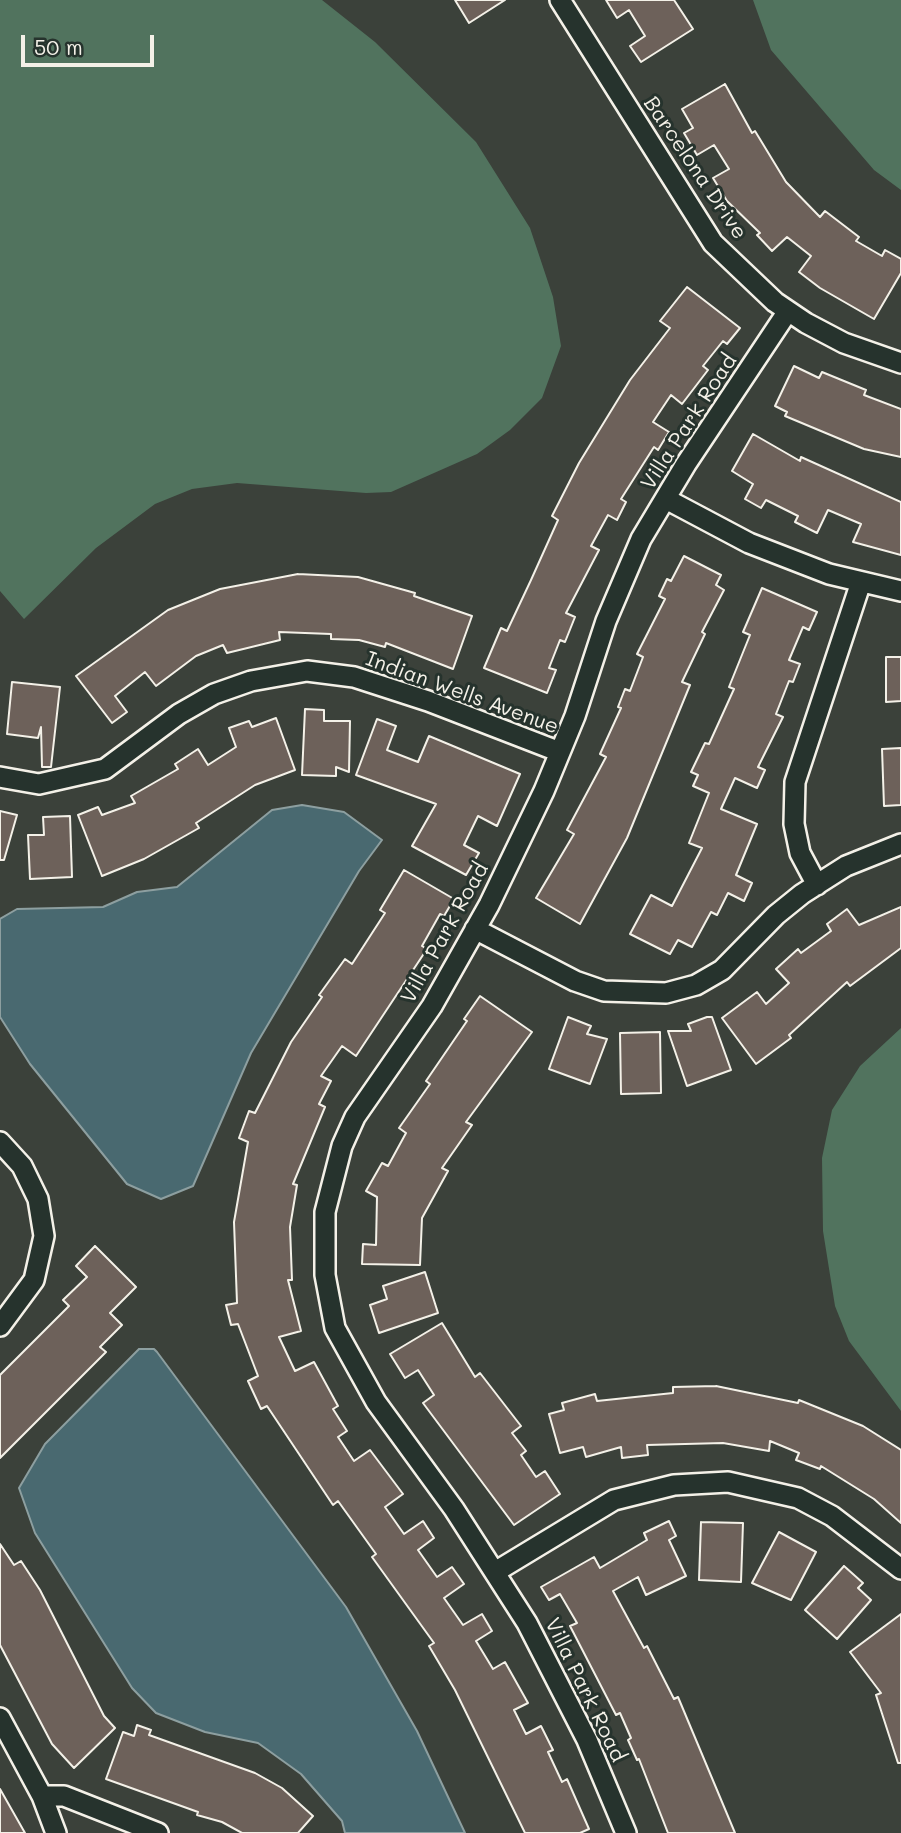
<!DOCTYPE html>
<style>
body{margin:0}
#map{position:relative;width:901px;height:1833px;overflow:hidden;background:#3b413a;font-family:Mali,sans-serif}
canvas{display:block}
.scale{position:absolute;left:21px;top:35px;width:133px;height:32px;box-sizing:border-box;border:4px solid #f4f1e8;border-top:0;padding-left:9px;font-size:21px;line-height:24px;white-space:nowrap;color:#f4f1e8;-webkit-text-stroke:5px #26332d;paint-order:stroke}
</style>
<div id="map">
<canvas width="901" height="1833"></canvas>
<div class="scale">50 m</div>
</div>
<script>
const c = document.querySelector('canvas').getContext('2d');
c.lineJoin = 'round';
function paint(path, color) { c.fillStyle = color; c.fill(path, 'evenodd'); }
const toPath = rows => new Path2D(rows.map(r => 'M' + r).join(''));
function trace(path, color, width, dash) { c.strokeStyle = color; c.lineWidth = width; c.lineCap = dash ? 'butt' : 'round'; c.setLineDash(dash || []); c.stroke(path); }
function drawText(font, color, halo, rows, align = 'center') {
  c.font = font + ' Mali,sans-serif'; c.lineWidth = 6; c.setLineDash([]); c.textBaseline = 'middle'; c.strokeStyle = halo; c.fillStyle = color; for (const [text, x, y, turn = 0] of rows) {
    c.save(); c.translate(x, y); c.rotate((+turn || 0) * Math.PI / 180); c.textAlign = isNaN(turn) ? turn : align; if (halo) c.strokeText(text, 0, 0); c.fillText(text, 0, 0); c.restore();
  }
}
paint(toPath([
 [0,0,322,0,375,42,476,142,530,228,553,297,561,346,542,398,510,430,477,454,391,492,366,493,237,483,192,489,155,504,96,548,24,619,0,591],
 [753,0,901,0,901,190,874,170,771,50],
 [901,1028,901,1411,849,1341,835,1306,823,1231,822,1158,832,1110,860,1066]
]), '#51735e');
const water = toPath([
 [302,805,344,812,382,840,359,871,251,1053,193,1186,161,1199,127,1184,30,1064,0,1017,0,919,17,909,103,907,137,892,177,887,272,810,302,805],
 [139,1349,154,1349,157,1352,346,1607,417,1731,465,1833,345,1833,342,1821,301,1774,258,1743,205,1732,156,1713,132,1688,35,1533,19,1488,45,1444,139,1349]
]);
paint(water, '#496970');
trace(water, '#8d9fa0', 2);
const building = toPath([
 [455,0,505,0,469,23,455,0],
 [606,0,674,0,693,29,641,62,630,46,645,36,629,10,617,18,606,0],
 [725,84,752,133,755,131,786,182,820,217,825,211,859,237,856,241,882,256,885,250,901,259,901,273,874,319,820,288,799,272,811,256,787,237,772,251,757,235,760,233,727,201,713,178,729,169,714,145,697,155,684,133,693,128,682,109,725,84],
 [687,287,740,328,727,344,723,341,703,366,708,370,682,404,671,395,653,422,669,432,658,450,654,447,621,499,626,502,617,520,608,515,591,546,599,550,566,613,575,617,565,642,560,640,549,668,556,670,547,693,484,668,501,628,507,631,531,580,558,520,552,516,579,463,630,380,670,328,660,321,687,287],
 [794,366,819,378,822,372,866,390,864,395,901,409,901,457,864,449,785,416,787,412,775,406,794,366],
 [753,434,800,461,801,457,901,502,901,555,853,542,861,524,828,510,817,533,795,522,798,516,766,500,761,508,745,499,753,484,732,471,753,434],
 [684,556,721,575,716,585,724,590,702,632,705,634,682,682,690,685,627,838,580,924,536,898,574,834,567,830,606,757,600,754,621,708,618,707,625,689,630,691,643,657,637,654,665,599,659,596,667,579,671,581,684,556],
 [298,574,358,577,415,593,414,596,472,616,453,669,386,643,385,647,359,640,331,639,331,634,279,632,280,640,227,653,223,645,196,656,156,686,145,672,115,696,127,712,112,723,76,676,168,610,220,589,298,574],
 [762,588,817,612,809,630,803,627,789,660,800,664,793,682,789,681,776,714,783,717,758,767,765,770,757,788,735,778,721,809,757,824,736,875,752,883,744,901,728,893,717,915,711,912,692,947,678,940,670,954,630,934,651,895,672,906,702,848,689,843,709,793,693,786,698,775,691,772,705,743,709,744,734,689,729,687,750,635,743,632,762,588],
 [886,657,901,657,901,701,886,702,886,657],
 [12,682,60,687,51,767,42,767,41,727,38,738,7,734,12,682],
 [305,709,324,710,324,721,350,721,349,772,336,767,336,776,302,775,305,709],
 [276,718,295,770,255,785,196,823,199,828,144,859,102,876,78,815,98,807,102,815,135,803,131,796,178,769,175,764,198,749,208,765,236,747,229,728,249,721,252,727,276,718],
 [377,719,396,726,387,750,418,762,429,736,520,774,497,826,478,816,464,845,479,853,466,875,412,846,436,804,356,775,377,719],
 [901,748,901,805,884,806,882,749,901,748],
 [0,811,17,815,4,860,0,860,0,811],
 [70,816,72,877,30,879,28,835,44,835,43,817,70,816],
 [404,870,454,899,444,916,440,914,422,946,427,949,356,1056,342,1046,321,1076,331,1081,319,1104,325,1107,293,1184,297,1185,290,1227,292,1280,288,1280,301,1331,279,1337,295,1371,314,1362,338,1406,333,1409,347,1431,338,1437,354,1461,370,1450,403,1494,385,1507,404,1534,423,1521,434,1538,418,1550,437,1577,452,1567,464,1584,444,1598,463,1625,482,1614,492,1631,476,1641,493,1669,505,1662,528,1703,514,1710,526,1734,541,1726,553,1750,548,1752,562,1782,567,1779,589,1829,580,1833,525,1833,455,1690,429,1646,434,1643,372,1557,376,1554,338,1501,333,1505,267,1406,261,1409,248,1381,258,1376,238,1324,231,1325,226,1305,237,1303,234,1222,248,1142,239,1138,249,1111,255,1113,291,1042,322,997,319,995,345,959,352,964,385,913,380,910,404,870],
 [901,907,901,948,850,986,847,982,789,1035,791,1038,756,1064,722,1018,757,992,766,1004,789,983,776,969,798,949,801,953,831,931,827,924,847,909,859,925,901,907],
 [480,996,532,1032,466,1122,472,1125,442,1168,448,1171,422,1218,420,1265,362,1264,363,1244,376,1245,377,1197,366,1191,382,1163,388,1166,406,1133,399,1128,430,1084,426,1081,467,1021,464,1019,480,996],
 [568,1017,591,1026,587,1034,607,1039,590,1084,549,1069,568,1017],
 [707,1017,712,1017,731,1070,687,1086,668,1031,691,1031,688,1024,707,1017],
 [660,1032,661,1093,621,1094,620,1033,660,1032],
 [95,1246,136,1287,110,1313,122,1325,100,1347,106,1352,0,1458,0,1375,69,1306,63,1300,87,1277,76,1266,95,1246],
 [425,1272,438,1313,379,1333,370,1305,387,1299,383,1286,425,1272],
 [442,1323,475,1377,480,1373,521,1426,512,1433,526,1451,521,1455,536,1477,545,1471,560,1494,514,1525,423,1403,434,1395,418,1370,405,1378,390,1354,442,1323],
 [716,1386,798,1403,799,1400,863,1426,901,1450,901,1523,874,1499,821,1466,820,1469,796,1460,799,1453,770,1441,769,1451,723,1443,647,1445,648,1455,622,1458,621,1447,586,1457,583,1447,560,1453,549,1414,564,1410,562,1403,595,1394,597,1401,673,1393,673,1387,716,1386],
 [669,1521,676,1536,669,1540,686,1576,646,1595,638,1577,613,1591,644,1648,647,1646,674,1699,678,1697,735,1833,668,1833,639,1759,637,1760,628,1740,631,1738,620,1713,616,1715,570,1626,577,1623,560,1594,549,1600,541,1587,594,1557,600,1568,647,1540,644,1533,669,1521],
 [701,1522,743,1523,741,1582,699,1580,701,1522],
 [779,1532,816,1552,791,1600,752,1583,779,1532],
 [0,1544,14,1565,21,1561,40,1590,104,1716,115,1728,74,1768,52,1744,0,1645,0,1544],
 [844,1566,863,1583,858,1588,871,1600,837,1639,805,1610,844,1566],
 [901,1614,901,1763,898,1763,876,1695,881,1693,850,1652,901,1614],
 [137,1725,151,1730,149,1735,255,1773,282,1788,313,1816,298,1833,242,1833,222,1822,197,1815,198,1812,106,1779,123,1732,134,1736,137,1725],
 [0,1789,25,1833,0,1833,0,1789]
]);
paint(building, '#6d615a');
trace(building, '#f4f1e8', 2);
const minor = toPath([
 [560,0,713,243,775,302,806,323,844,343,901,363],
 [666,499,749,543,829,574,901,591],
 [0,777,39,784,105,769,179,714,214,694,251,681,307,671,354,677,428,701,560,752],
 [817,885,800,853,794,824,795,782,861,582],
 [475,929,575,981,604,991,666,993,696,985,722,970,776,915,802,894,846,866,901,844],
 [0,1142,22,1166,38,1199,44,1236,34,1280,0,1326],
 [495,1572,614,1500,674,1485,728,1482,798,1498,832,1516,901,1569],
 [0,1718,42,1796,56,1833],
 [42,1796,64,1796,158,1833],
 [626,1833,587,1740,527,1623,454,1509,376,1402,335,1328,325,1275,325,1212,342,1146,355,1117,432,1006,489,905,544,791,575,716,606,621,641,539,686,464,788,311]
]);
trace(minor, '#f4f1e8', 24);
trace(minor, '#26332d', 19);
drawText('21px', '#f4f1e8', '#26332d', [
 ["Barcelona Drive",695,168,56],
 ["Villa Park Road",689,422,-57],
 ["Indian Wells Avenue",462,693,20],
 ["Villa Park Road",445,933,-61],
 ["Villa Park Road",585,1690,64]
]);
</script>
